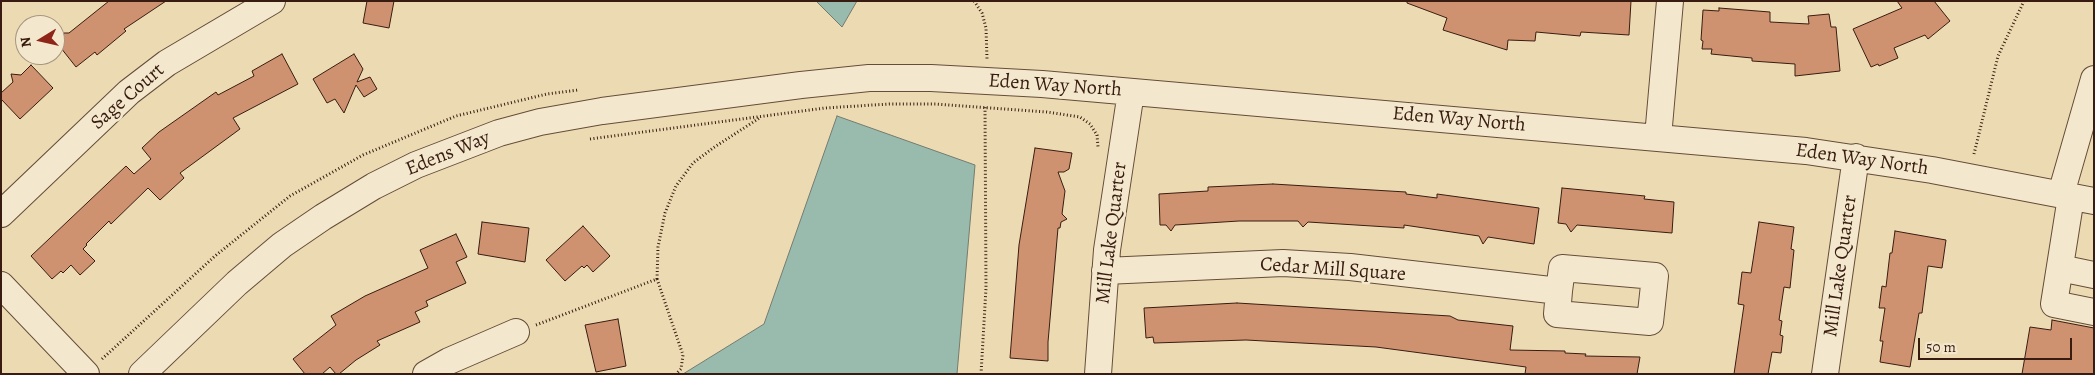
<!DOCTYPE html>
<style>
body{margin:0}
#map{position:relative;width:2095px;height:375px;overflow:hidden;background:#ecdbb2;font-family:Alegreya,serif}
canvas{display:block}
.frame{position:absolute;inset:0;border:2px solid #391c11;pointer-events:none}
.north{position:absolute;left:15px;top:15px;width:50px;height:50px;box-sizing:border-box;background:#f3e8cd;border:1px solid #a99682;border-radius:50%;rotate:261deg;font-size:14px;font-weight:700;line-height:20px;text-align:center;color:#391c11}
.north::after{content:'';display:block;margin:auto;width:18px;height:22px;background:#8f2418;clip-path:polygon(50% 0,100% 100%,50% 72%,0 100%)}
.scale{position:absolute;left:1918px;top:338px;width:154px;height:22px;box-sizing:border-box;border:2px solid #391c11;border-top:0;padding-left:6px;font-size:15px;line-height:18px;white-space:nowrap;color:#391c11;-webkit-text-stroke:4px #f3e8cd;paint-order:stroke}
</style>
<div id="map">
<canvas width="2095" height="375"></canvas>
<div class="frame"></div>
<div class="north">N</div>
<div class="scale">50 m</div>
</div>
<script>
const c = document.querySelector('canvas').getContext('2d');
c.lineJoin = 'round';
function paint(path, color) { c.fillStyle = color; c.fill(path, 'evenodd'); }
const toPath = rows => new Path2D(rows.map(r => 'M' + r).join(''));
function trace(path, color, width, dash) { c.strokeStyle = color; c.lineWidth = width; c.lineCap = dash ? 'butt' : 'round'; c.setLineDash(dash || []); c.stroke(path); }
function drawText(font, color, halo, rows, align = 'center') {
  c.font = font + ' Alegreya,serif'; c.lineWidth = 5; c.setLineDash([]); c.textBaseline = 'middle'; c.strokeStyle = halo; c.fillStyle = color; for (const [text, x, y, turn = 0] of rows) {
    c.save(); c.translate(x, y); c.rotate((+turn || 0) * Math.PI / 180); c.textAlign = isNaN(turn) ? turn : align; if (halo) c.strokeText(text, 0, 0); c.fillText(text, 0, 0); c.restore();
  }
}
const water = toPath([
 [816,1,857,1,842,27,816,1],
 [837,116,975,165,957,374,683,374,764,324,837,116]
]);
paint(water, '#99bbae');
trace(water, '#737b6f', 1);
const building = toPath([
 [109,1,166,1,124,29,126,31,97,55,95,52,76,67,57,43,62,39,62,33,69,33,109,1],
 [367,1,394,1,389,28,363,23,367,1],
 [1407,1,1631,1,1629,35,1581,32,1580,36,1536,32,1535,41,1508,40,1507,50,1443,30,1447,18,1407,3,1407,1],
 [1897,1,1934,1,1950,21,1928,39,1925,35,1894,48,1898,58,1879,66,1878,64,1871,67,1853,29,1902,8,1897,1],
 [1719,8,1770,12,1770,22,1809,24,1808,16,1829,14,1831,27,1836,27,1840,71,1795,76,1795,64,1752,61,1752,58,1711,54,1712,49,1702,49,1703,41,1701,40,1703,10,1719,11,1719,8],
 [282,54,298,84,233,118,240,129,180,173,184,178,160,200,148,188,111,224,109,221,86,244,87,245,83,249,95,261,80,275,71,265,63,273,61,271,52,279,31,256,126,166,134,174,151,159,142,148,159,132,216,92,218,95,254,76,252,71,282,54],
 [354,54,363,69,357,82,370,77,377,89,364,97,356,85,344,113,335,99,327,103,313,79,354,54],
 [31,65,53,88,20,119,1,99,1,93,13,82,11,74,21,75,31,65],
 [1035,148,1072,153,1069,169,1064,172,1058,172,1065,191,1062,214,1067,219,1061,222,1060,228,1058,228,1048,342,1048,361,1010,358,1019,245,1035,148],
 [1273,184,1406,192,1406,194,1437,198,1437,194,1539,208,1534,244,1488,237,1483,244,1479,236,1404,225,1404,228,1308,222,1303,227,1298,221,1239,221,1175,225,1171,231,1166,225,1160,225,1159,194,1208,191,1208,187,1273,184],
 [1562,188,1645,196,1644,199,1674,202,1672,233,1577,225,1571,232,1566,224,1558,223,1562,188],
 [482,222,529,228,525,262,478,254,482,222],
 [1759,222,1794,227,1791,249,1794,250,1790,288,1784,287,1779,320,1782,321,1780,335,1783,336,1781,353,1772,352,1768,374,1734,374,1744,305,1738,304,1742,272,1751,273,1759,222],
 [583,226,610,256,593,272,587,265,584,268,582,266,565,281,546,260,583,226],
 [1895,231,1946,240,1942,268,1928,266,1922,313,1919,313,1910,367,1880,362,1883,341,1880,341,1885,308,1879,308,1882,286,1886,287,1890,253,1892,253,1895,231],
 [456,234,467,257,456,262,466,283,426,301,428,306,415,312,420,322,377,341,380,345,356,360,339,374,336,374,330,367,322,374,305,374,293,359,336,325,331,316,365,296,428,268,420,250,456,234],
 [1237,303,1450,316,1458,320,1513,326,1510,350,1565,351,1565,353,1586,354,1585,356,1640,357,1637,374,1525,374,1526,367,1376,347,1246,340,1154,343,1153,337,1146,338,1144,308,1237,303],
 [618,319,626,366,596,372,585,325,618,319],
 [2052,320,2094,328,2094,374,2022,374,2030,327,2051,330,2052,320]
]);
paint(building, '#cf9270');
trace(building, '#391c11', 1);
const minor = toPath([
 [1658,137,1670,1],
 [2061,194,2094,79],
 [2071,197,2054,304,2094,312],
 [1,214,129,92,167,63,272,1],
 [2060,268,2094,275],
 [1105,271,1283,263,1350,267,1559,291,1557,314,1650,322,1655,276,1562,268,1559,291],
 [1,285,86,374],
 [142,374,237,283,282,245,323,217,374,186,416,165,499,133,540,122,602,111,801,85,869,78,931,78,1042,84,1806,151,1932,170,2094,201],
 [426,374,449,361,516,332],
 [1098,374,1107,250,1131,92],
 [1825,374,1856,157]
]);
trace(minor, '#664c39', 28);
trace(toPath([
 [974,1,982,13,986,28,987,59],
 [590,139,825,108,889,104,936,104,1047,112,1080,117,1090,124,1097,135,1098,147],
 [1974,154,1998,56,2024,1],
 [657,279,658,247,665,213,676,186,693,163,713,148,761,117],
 [536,325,657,279,683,355,681,369,676,374],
 [102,359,215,256,290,196,363,155,456,116,547,94,578,90],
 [981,374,986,288,985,107]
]), '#391c11', 3, [1, 2.5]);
trace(minor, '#f3e8cd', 26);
drawText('20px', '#391c11', '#f3e8cd', [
 ["Eden Way North",1055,86,4],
 ["Sage Court",128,97,-41],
 ["Eden Way North",1459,120,5],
 ["Edens Way",448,154,-22],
 ["Eden Way North",1862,160,8],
 ["Mill Lake Quarter",1112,233,-83],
 ["Mill Lake Quarter",1841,266,-82],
 ["Cedar Mill Square",1333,270,4]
]);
</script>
